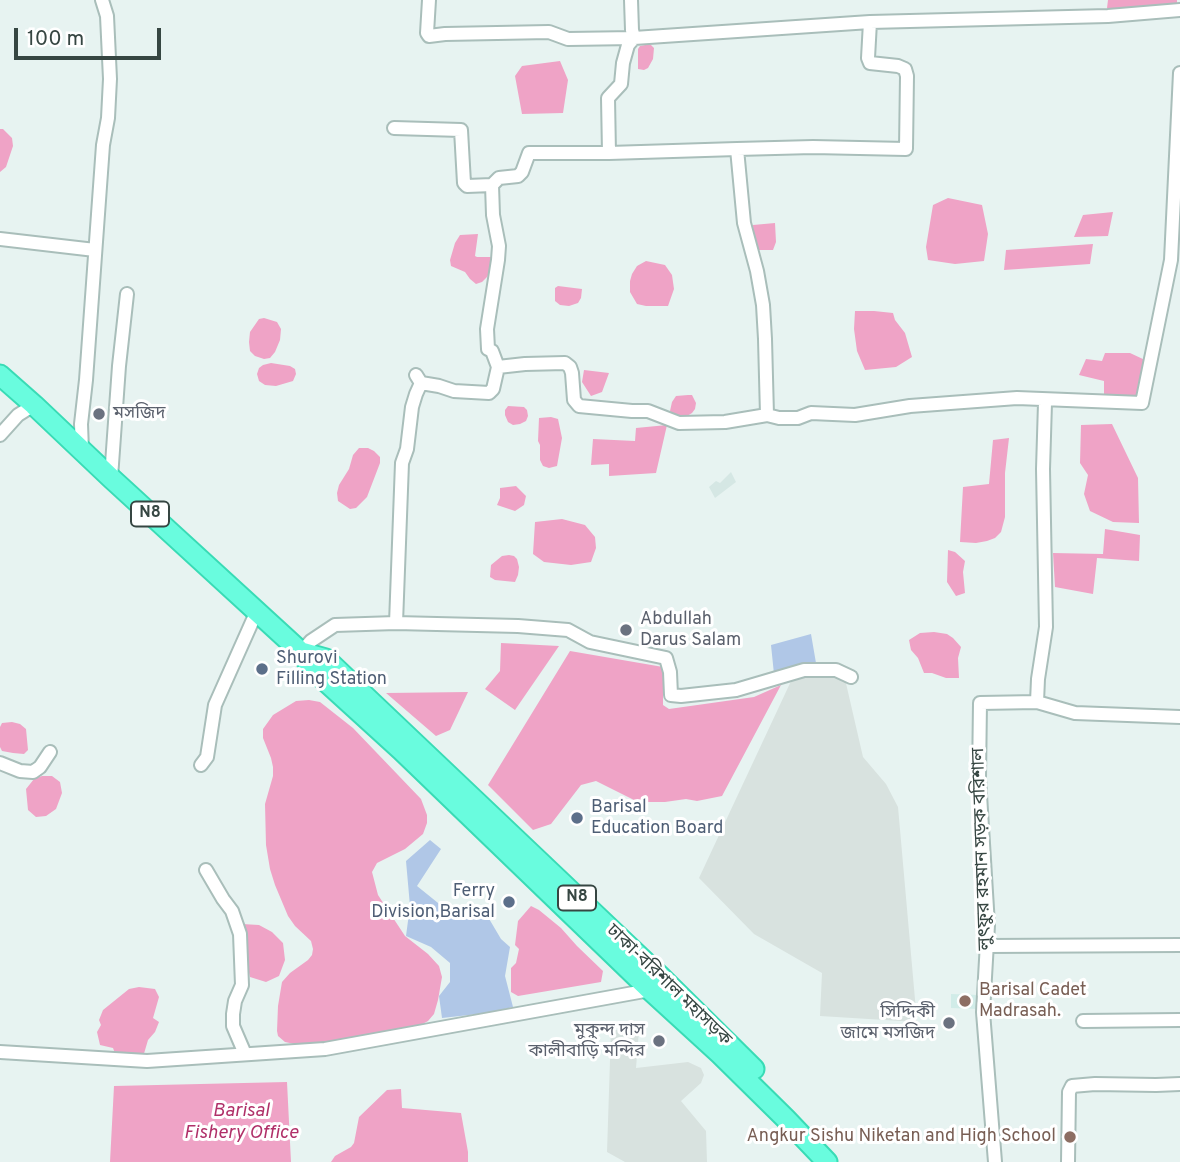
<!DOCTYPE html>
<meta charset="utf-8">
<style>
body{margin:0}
#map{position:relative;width:1180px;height:1162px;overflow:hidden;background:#e7f3f1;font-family:Overpass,sans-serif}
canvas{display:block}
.scale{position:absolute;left:14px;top:28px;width:147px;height:32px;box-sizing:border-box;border:4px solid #364642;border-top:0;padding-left:9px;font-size:21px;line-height:24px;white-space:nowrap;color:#364642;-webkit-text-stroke:5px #fff;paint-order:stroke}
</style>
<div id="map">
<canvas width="1180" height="1162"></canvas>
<div class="scale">100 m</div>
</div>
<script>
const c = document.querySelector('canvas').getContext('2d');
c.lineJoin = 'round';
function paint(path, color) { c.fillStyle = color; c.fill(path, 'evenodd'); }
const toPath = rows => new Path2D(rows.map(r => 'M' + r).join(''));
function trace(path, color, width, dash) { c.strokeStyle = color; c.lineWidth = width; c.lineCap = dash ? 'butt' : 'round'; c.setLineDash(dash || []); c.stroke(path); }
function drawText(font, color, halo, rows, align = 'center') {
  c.font = font + ' Overpass,"Noto Sans Bengali",sans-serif'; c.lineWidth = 6; c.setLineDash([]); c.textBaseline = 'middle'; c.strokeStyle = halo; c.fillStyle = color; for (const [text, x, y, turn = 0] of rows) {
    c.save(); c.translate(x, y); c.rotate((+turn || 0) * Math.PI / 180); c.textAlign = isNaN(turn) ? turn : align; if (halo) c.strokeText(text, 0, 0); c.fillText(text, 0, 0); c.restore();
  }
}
paint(toPath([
 [731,472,736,482,715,498,709,487,716,481,720,483]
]), '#d5e7e4');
paint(toPath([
 [828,675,845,679,863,757,886,784,898,807,917,1022,820,1016,822,973,754,934,699,878,792,679],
 [611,1030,639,1030,636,1068,688,1062,701,1068,704,1075,701,1083,681,1101,706,1131,707,1162,625,1162,607,1152]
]), '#d8e2df');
paint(toPath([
 [951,994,979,995,979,1009,951,1008]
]), '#d1ece8');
paint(toPath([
 [811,634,816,663,774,674,771,645],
 [430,840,441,849,417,886,448,911,467,919,488,917,501,939,510,947,505,976,513,1007,487,1013,442,1018,439,996,450,982,450,963,431,947,406,936,410,906,406,861]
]), '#b0c7e7');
paint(toPath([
 [1108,0,1177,0,1177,5,1143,9,1107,8],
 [645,45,651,45,654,48,653,59,648,68,644,70,638,69,638,49,640,46],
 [560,61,568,80,563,113,522,114,515,76,522,66],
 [0,129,3,129,12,138,13,146,6,167,0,172],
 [948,198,982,205,988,234,984,261,955,264,928,260,926,247,933,205],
 [1113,212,1108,236,1074,237,1083,215],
 [775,223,776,242,773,250,756,250,754,248,753,225],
 [478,234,475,256,477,257,495,257,492,269,487,277,482,282,476,284,470,279,465,272,451,266,450,260,455,243,460,235],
 [1093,244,1090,264,1004,270,1006,250],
 [646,261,665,265,672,275,674,289,668,306,646,306,637,304,630,292,630,281,632,274,637,266],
 [558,286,582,289,581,298,578,303,569,306,560,305,555,301,555,288],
 [855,311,874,311,893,313,895,320,905,333,912,357,896,367,865,370,857,351,854,329],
 [264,318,277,322,281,329,280,340,275,352,270,358,264,359,255,356,250,351,249,342,250,332,259,319],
 [1105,353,1130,353,1145,360,1137,400,1104,396,1104,381,1079,375,1086,359,1102,361],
 [271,363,290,366,295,369,296,374,293,381,276,386,265,385,259,381,257,374,259,368,263,365],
 [584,370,609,373,602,392,591,396,582,382],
 [688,395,692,395,696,403,695,409,692,413,687,416,682,417,675,415,670,411,672,402,676,396],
 [508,406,524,407,527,410,528,416,526,421,520,424,513,425,508,422,505,415,505,410],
 [551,417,558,419,562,438,557,466,549,468,543,466,540,460,540,445,538,441,539,418],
 [1112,424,1138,478,1139,523,1113,522,1090,511,1084,494,1088,475,1080,463,1081,425],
 [667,425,656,473,609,476,609,464,591,465,593,439,635,441,636,428],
 [1009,438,1005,473,1005,517,1001,532,995,538,987,541,976,543,960,542,963,487,989,484,993,440],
 [359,448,368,448,374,451,380,457,380,463,367,497,356,508,350,509,338,501,337,493,339,485,349,469,353,455],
 [516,486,526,496,524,505,515,511,497,505,500,498,500,488],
 [562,519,585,525,595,537,596,548,591,562,571,565,544,562,533,554,535,522],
 [1105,529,1140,535,1139,561,1097,558,1093,594,1055,587,1053,553,1103,554],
 [948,550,955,552,965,561,963,572,965,593,956,596,947,582],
 [509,555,514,556,517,559,519,567,518,575,515,582,495,580,490,577,491,565,502,556],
 [934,632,947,634,953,638,961,647,958,658,959,678,946,678,932,673,924,673,918,658,911,650,909,640,920,633],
 [501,643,559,646,515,710,485,689,500,671],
 [570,651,663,667,663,705,669,709,754,697,781,685,722,796,697,801,686,799,665,802,638,802,596,781,581,785,551,824,533,830,488,785],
 [468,692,450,730,436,736,386,693],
 [309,700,320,702,353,728,421,799,427,815,427,823,423,834,405,849,377,863,372,872,378,895,405,936,428,954,439,966,442,977,438,1000,434,1014,428,1021,417,1027,395,1034,304,1046,285,1042,278,1036,277,1031,278,1006,282,982,290,973,308,960,312,955,313,949,311,941,295,926,288,916,275,885,270,869,266,845,265,804,273,776,273,767,271,758,263,738,263,729,273,715,296,701],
 [12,722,20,724,26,729,28,750,24,754,13,753,2,751,0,747,0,727,2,723],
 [42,776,52,776,60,782,62,793,56,809,46,816,36,817,28,810,26,789,34,779],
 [531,906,539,910,561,928,577,946,603,971,601,982,518,996,511,992,511,968,516,963,519,949,515,945,518,921],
 [242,924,259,925,272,932,283,943,285,960,279,976,266,982,250,977,244,953],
 [139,987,155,989,159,997,153,1018,159,1022,155,1032,148,1040,143,1057,116,1056,113,1048,100,1045,97,1032,101,1025,99,1020,103,1010,129,989],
 [287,1082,291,1162,110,1162,114,1086],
 [401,1089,402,1108,461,1113,468,1152,468,1162,331,1162,335,1156,351,1147,354,1143,359,1117,387,1090]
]), '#efa3c6');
const minor = toPath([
 [429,0,427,33,429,36,445,34,549,32,568,39,634,38,632,30,631,0],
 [1180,10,1108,16,870,22,868,58,870,63,898,66,905,69,907,76,906,149,813,147,737,149,744,223,757,271,763,305,765,339,767,415,779,418,798,418,811,413,855,415,910,406,1017,398,1142,403,1171,260,1180,73],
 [394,128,461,130,464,183,467,186,492,185,499,178,518,176,522,172,529,153,609,153],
 [737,149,609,153,608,98,621,84,623,63,628,45,634,38,870,22],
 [0,239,95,250],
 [498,367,525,364,565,363,570,367,572,373,574,400,579,406,632,411,648,411,679,423,725,422,767,415],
 [416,375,421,383,439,386,454,391,489,393,493,389,498,367,492,351,488,349,487,329,498,260,499,246,493,215,492,185],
 [0,435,18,415,34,405],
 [82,450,81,424,86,380,103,145,108,118,110,79,107,16,102,0],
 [111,478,119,366,127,294],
 [396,623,402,463,407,449,412,407,416,394,421,383],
 [301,652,311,641,335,625,396,623,518,626,568,630,590,642,666,658,670,672,671,695,681,696,736,690,804,670,836,670,851,677],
 [1037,702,1075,713,1180,717],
 [0,763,20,771,33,772,40,767,50,752],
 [201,765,207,757,215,705,256,613],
 [206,870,223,899,232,911,240,934,242,985,235,1001,233,1014,233,1026,245,1054],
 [987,946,1180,945],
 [1083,1021,1180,1020],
 [0,1052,147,1061,325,1049,650,990],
 [995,1162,983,1012,988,925,979,778,980,703,1037,702,1038,679,1046,627,1043,469,1045,403],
 [1068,1162,1069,1092,1072,1086,1095,1084,1156,1085,1180,1084]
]);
const highway = toPath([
 [0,375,34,405,111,478,301,652,312,669,401,750,650,990,720,1054,786,1119,827,1162],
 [301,652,326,659,659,975,754,1069]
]);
trace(minor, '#a9beba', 16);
trace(highway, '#39dbb5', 23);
trace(minor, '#fff', 12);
trace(highway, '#69fcde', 19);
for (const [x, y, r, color] of [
 [99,414,7,"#6b7280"],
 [626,630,7,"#6b7280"],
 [262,669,7,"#5c6f8a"],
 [577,818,7,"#5c6f8a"],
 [509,902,7,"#5c6f8a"],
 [965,1001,7,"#8d6e63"],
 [949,1023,7,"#6b7280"],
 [659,1041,7,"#6b7280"],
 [1070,1137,7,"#8d6e63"]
]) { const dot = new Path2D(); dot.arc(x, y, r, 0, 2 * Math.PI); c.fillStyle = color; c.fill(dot); trace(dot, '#fff', 2.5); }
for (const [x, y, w] of [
 [150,514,38],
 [577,898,38]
]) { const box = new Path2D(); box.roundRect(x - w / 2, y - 12.5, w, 25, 5); c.fillStyle = '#fff'; c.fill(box); trace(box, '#364642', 2); }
drawText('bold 16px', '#364642', null, [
 ["N8",150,514],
 ["N8",577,898]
]);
drawText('18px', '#5b616d', '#fff', [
 ["মসজিদ",113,414],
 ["Abdullah",640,620],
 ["Darus Salam",640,641],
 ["সিদ্দিকী",935,1013,"right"],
 ["জামে মসজিদ",935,1034,"right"],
 ["মুকুন্দ দাস",645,1031,"right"],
 ["কালীবাড়ি মন্দির",645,1052,"right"]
], 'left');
drawText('18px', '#4e5e75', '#fff', [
 ["Shurovi",276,659],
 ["Filling Station",276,680],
 ["Barisal",591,808],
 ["Education Board",591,829],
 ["Ferry",495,892,"right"],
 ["Division,Barisal",495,913,"right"]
], 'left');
drawText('18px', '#364642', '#fff', [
 ["লুৎফুর রহমান সড়ক বরিশাল",983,849,-92],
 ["ঢাকা-বরিশাল মহাসড়ক",668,986,44]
]);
drawText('18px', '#785e54', '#fff', [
 ["Barisal Cadet",979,991],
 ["Madrasah.",979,1012],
 ["Angkur Sishu Niketan and High School",1056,1137,"right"]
], 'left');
drawText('italic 19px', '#b03069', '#fff', [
 ["Barisal",241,1112],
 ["Fishery Office",241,1134]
]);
</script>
